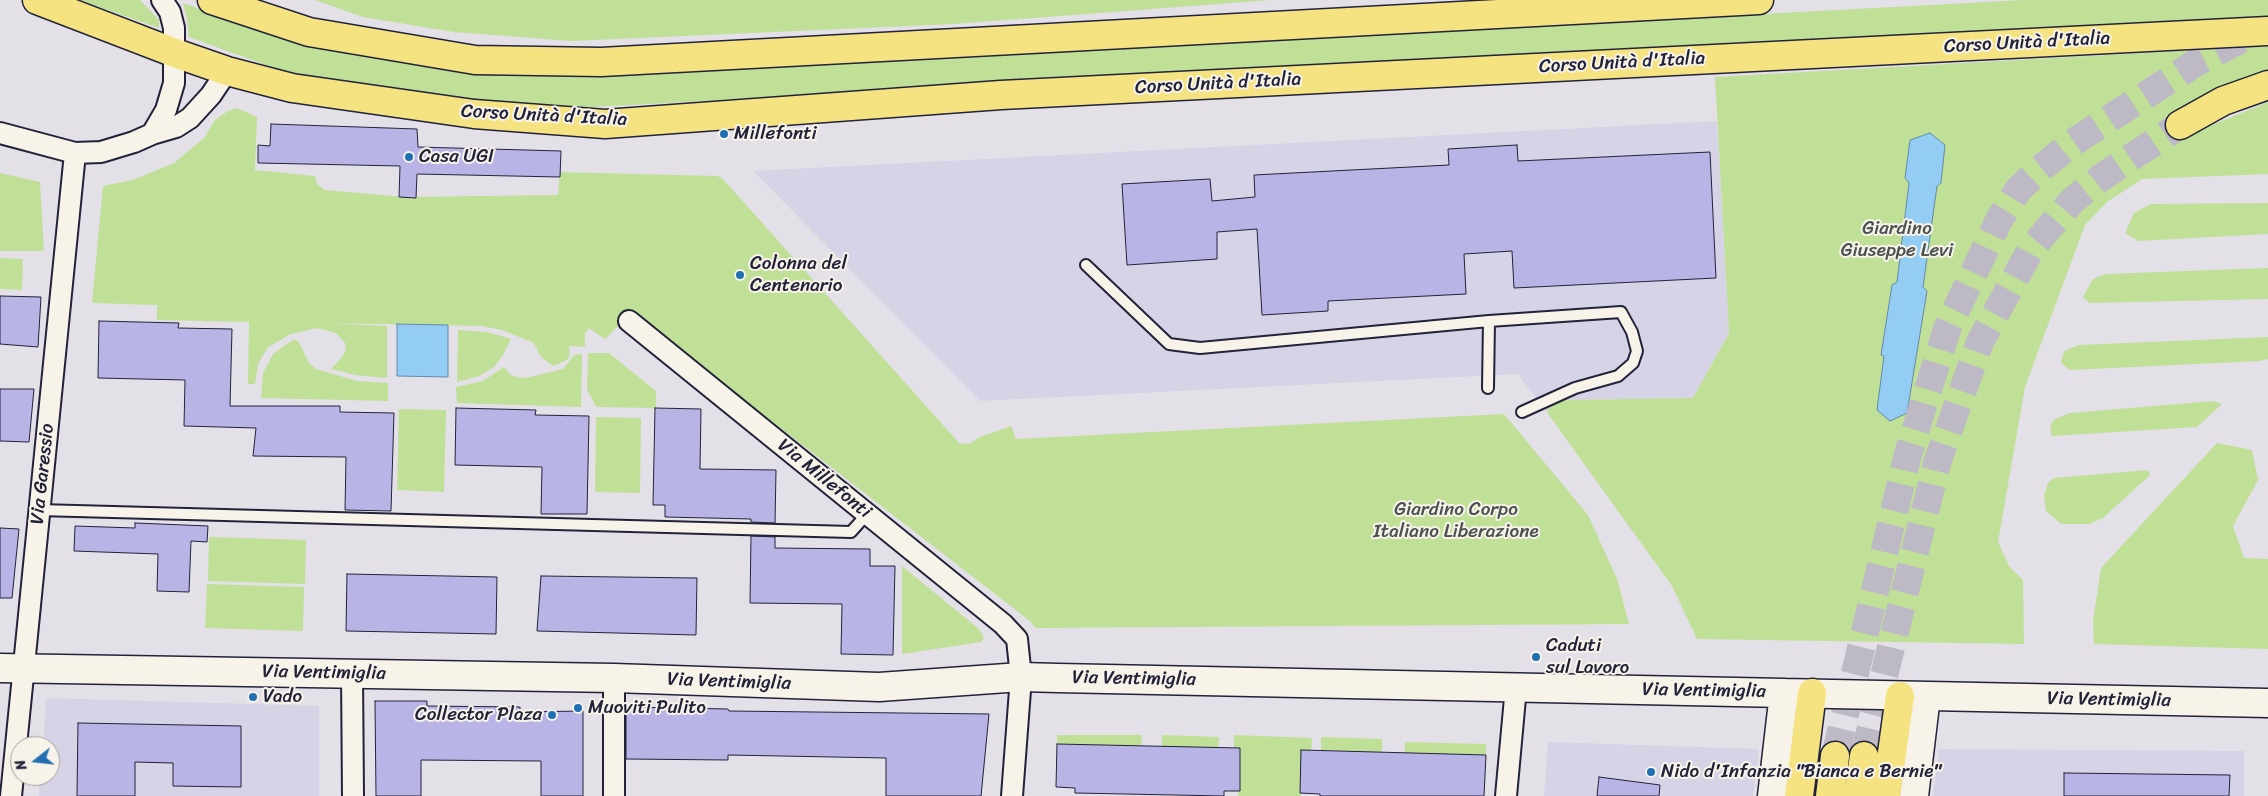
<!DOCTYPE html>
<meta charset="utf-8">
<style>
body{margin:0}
#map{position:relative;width:2268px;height:796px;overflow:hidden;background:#e4e0e7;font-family:Sriracha,sans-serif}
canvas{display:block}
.north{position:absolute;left:10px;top:736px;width:50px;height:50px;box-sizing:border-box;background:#f7f3e8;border:1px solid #a29fa3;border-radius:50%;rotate:254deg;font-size:14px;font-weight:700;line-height:20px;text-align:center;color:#22223b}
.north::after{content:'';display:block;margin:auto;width:18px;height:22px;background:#1f6fb2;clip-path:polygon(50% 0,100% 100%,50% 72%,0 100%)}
</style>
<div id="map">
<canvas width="2268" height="796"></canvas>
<div class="north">N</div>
</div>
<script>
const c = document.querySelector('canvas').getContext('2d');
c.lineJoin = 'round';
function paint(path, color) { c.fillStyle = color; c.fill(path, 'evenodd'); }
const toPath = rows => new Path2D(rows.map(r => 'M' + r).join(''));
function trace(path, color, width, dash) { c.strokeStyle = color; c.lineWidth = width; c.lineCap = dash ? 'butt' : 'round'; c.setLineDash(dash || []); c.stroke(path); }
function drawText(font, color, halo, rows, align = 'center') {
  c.font = font + ' Sriracha,sans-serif'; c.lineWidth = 4; c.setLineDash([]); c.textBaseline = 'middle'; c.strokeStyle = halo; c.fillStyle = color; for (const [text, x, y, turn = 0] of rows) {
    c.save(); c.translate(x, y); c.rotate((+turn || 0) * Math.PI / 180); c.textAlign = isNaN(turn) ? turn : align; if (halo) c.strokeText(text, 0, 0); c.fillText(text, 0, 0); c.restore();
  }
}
paint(toPath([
 [1717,121,1729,332,1693,398,1559,400,1546,411,1518,374,980,401,753,171],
 [46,698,319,706,319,796,39,796,40,776,50,776,50,746,43,746],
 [1548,742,1759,749,1753,796,1544,796],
 [1939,749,2244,751,2244,796,1933,796]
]), '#d7d3e6');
paint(toPath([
 [79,0,140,0,159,20,159,28],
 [315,0,1271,0,954,24,571,41,454,32,363,17],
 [2024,0,2268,0,2268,17,575,108,477,101,309,76,274,68,189,37,187,19,183,3,275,36,387,60,485,75,582,77],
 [2268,46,2268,72,2193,133,2268,102,2268,174,2142,179,2107,202,2085,225,2025,387,1998,542,2009,566,2023,580,2024,644,1697,639,1672,586,1546,411,1559,400,1693,398,1729,333,1715,77],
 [237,108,257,117,255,170,315,176,317,184,325,190,404,197,558,195,560,172,717,176,722,178,960,444,971,443,980,437,1011,426,1016,439,1504,414,1588,515,1617,579,1629,624,1035,628,1030,621,632,313,605,339,589,328,585,333,585,347,569,346,570,355,567,360,553,366,541,357,534,343,502,330,482,326,324,323,387,326,387,378,355,375,331,369,342,357,346,350,345,343,336,333,317,328,291,334,268,347,258,364,255,384,248,384,249,322,157,320,157,305,92,303,103,186,133,180,174,163,204,138,215,120,228,111],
 [0,173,40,182,44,251,0,251],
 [2268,203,2268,234,2138,241,2125,233,2134,213,2151,204],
 [0,258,23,259,22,290,0,289],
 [2268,268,2268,299,2090,303,2083,297,2093,279,2106,274],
 [458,330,487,332,511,339,503,355,494,367,479,376,457,382],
 [2268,337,2268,359,2260,361,2070,370,2061,363,2064,351,2079,345],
 [294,339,299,342,309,363,316,369,357,381,388,383,388,401,261,398,263,373,273,354],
 [588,353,609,353,656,391,656,408,596,407,587,389],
 [582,354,581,407,457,403,456,387,483,381,504,367,511,375,520,378,530,377,563,369,574,355],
 [2213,401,2222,404,2197,427,2052,436,2050,428,2053,420,2070,413],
 [399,409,446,410,444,492,397,490],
 [596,417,641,418,640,493,595,492],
 [2217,443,2252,450,2258,480,2233,526,2244,558,2268,559,2268,649,2094,644,2093,621,2101,568],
 [2148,470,2150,475,2103,518,2089,524,2061,524,2046,511,2044,496,2048,483,2054,478],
 [209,537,306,540,305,584,208,581],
 [902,566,979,629,984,638,981,642,902,654],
 [207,584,304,587,303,631,205,628],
 [1057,735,1142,735,1141,747,1057,746],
 [1162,735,1219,737,1218,749,1162,747],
 [1234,735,1312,738,1311,751,1301,751,1301,796,1238,796,1240,749,1234,749],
 [1321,737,1382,739,1382,752,1321,750],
 [1405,742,1486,744,1486,755,1405,753]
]), '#c0df97');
const water = toPath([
 [1930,133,1945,145,1941,183,1937,186,1923,287,1927,291,1907,413,1890,421,1877,410,1884,356,1881,355,1892,285,1897,282,1909,183,1905,178,1910,140,1930,133],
 [397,324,448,325,448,377,397,376,397,324]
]);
paint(water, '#93cdf3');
trace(water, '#6689a9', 1);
const building = toPath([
 [271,124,417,129,418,147,561,151,560,177,417,174,416,198,399,197,400,166,258,163,258,145,270,146,271,124],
 [1517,145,1518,161,1710,152,1716,278,1514,288,1512,251,1464,254,1466,294,1328,301,1328,311,1262,315,1257,229,1217,232,1217,259,1127,265,1122,184,1210,179,1212,201,1255,197,1254,175,1449,165,1448,149,1517,145],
 [0,296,41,297,38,347,0,344,0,296],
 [99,321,179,323,178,328,232,329,230,406,340,406,340,412,394,413,391,511,345,510,346,457,253,456,256,428,184,426,185,380,98,378,99,321],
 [0,389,34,389,29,442,0,441,0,389],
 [456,408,536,410,535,415,589,416,587,514,541,514,542,467,455,465,456,408],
 [655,408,701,409,700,469,776,470,775,523,751,522,751,519,665,517,665,505,653,505,655,408],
 [135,523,208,526,207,542,191,541,189,592,157,591,158,554,74,551,75,526,135,528,135,523],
 [0,528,19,529,12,598,0,598,0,528],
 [751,536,775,537,775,548,870,549,870,566,895,566,893,655,841,654,842,604,750,603,751,536],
 [347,574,497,577,496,634,346,631,347,574],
 [541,576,697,578,696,635,537,631,541,576],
 [375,701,427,701,427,706,520,707,520,712,583,711,583,796,541,796,541,761,421,760,421,796,376,796,375,701],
 [626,707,728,709,729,711,989,714,981,796,886,796,886,758,728,755,728,760,626,759,626,707],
 [78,723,241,726,241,787,173,786,173,763,135,762,135,796,77,796,78,723],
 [1057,744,1240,748,1240,791,1224,791,1224,796,1075,793,1075,788,1056,787,1057,744],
 [1301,750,1486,755,1484,796,1320,796,1320,794,1300,793,1301,750],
 [2064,773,2230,775,2229,796,2064,796,2064,773],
 [1599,777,1660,785,1659,796,1597,796,1599,777]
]);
paint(building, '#b8b4e5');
trace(building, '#22223b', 1);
trace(toPath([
 [1835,756,1908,454,1947,329,1999,220,2018,190,2040,169,2072,143,2197,62,2257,31],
 [1864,756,1937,463,1980,342,2031,249,2072,201,2099,179,2180,125]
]), '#bdbac5', 28, [28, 14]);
const lane = toPath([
 [1086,265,1169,344,1200,348,1489,321,1621,312,1632,332,1637,351,1633,363,1618,376,1575,388,1522,412],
 [1488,388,1489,321],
 [39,510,851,532,867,514]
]);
const street = toPath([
 [0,133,75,153,101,152,134,142,152,134,166,110,174,83,174,28,170,12,162,0],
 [152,134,176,127,190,118,211,95,227,71],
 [629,321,1003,624,1017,639,1021,677,1012,796],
 [352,673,353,796],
 [614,678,614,796],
 [11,796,75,153],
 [1506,796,1516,687]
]);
const secondary = toPath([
 [0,668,614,678,879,687,1021,677,1058,678,2268,703],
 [1772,796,1784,693],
 [1914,796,1926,696]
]);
const primary = toPath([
 [37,0,175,53,227,71,292,88,474,114,605,124,1001,95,2268,31],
 [212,0,309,32,475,60,601,62,1759,0],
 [2180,125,2223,101,2268,85],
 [1799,796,1812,693],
 [1830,796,1835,756],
 [1858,796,1864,756],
 [1886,796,1900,696]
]);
trace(lane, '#22223b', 14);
trace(street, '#22223b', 24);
trace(secondary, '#22223b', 31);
trace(primary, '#22223b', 31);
trace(lane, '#f7f3e8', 10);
trace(street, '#f7f3e8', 20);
trace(secondary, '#f7f3e8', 28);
trace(primary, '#f5e382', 28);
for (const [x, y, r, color] of [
 [724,134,5,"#1f6fb2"],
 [409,157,5,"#1f6fb2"],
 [740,275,5,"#1f6fb2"],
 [1536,657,5,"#1f6fb2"],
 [253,697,5,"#1f6fb2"],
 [578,708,5,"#1f6fb2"],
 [552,715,5,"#1f6fb2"],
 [1651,772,5,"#1f6fb2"]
]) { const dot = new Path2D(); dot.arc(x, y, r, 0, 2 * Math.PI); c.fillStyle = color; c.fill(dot); trace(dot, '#f7f3e8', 2); }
drawText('19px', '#22223b', '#f7f3e8', [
 ["Corso Unità d'Italia",2027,43,-3],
 ["Corso Unità d'Italia",1622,63,-3],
 ["Corso Unità d'Italia",1218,84,-3],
 ["Corso Unità d'Italia",544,116,3],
 ["Via Garessio",43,474,-84],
 ["Via Millefonti",824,479,39],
 ["Via Ventimiglia",324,673,1],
 ["Via Ventimiglia",1134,679,1],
 ["Via Ventimiglia",729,682,2],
 ["Via Ventimiglia",1704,691,1],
 ["Via Ventimiglia",2109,700,1]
]);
drawText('19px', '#22223b', '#f7f3e8', [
 ["Millefonti",734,134],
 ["Casa UGI",419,157],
 ["Colonna del",750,264],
 ["Centenario",750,286],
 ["Caduti",1546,646],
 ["sul Lavoro",1546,668],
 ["Vado",263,697],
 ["Muoviti Pulito",588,708],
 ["Collector Plaza",542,715,"right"],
 ["Nido d'Infanzia \"Bianca e Bernie\"",1661,772]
], 'left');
drawText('19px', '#4a5152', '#f7f3e8', [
 ["Giardino",1897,229],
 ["Giuseppe Levi",1897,251],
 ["Giardino Corpo",1456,510],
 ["Italiano Liberazione",1456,532]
]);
</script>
